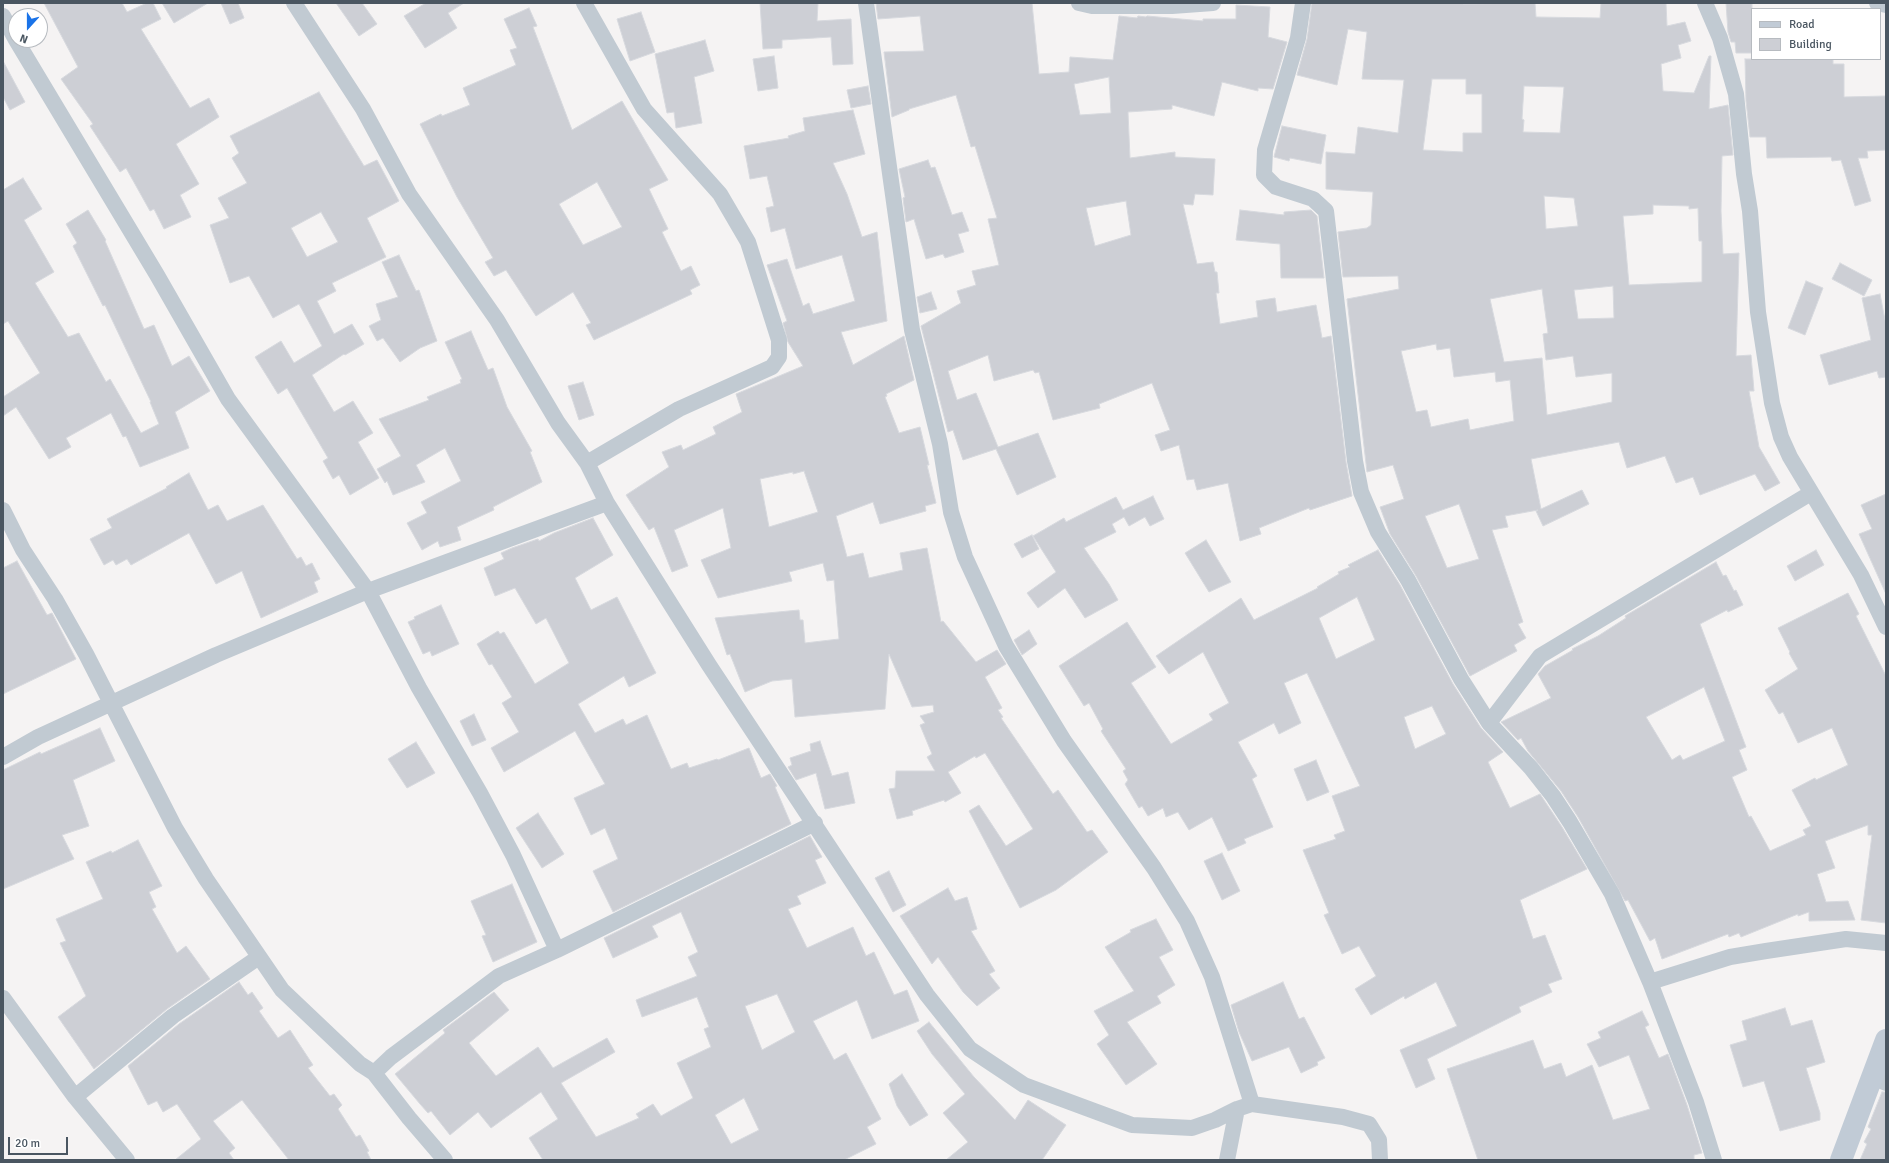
<!DOCTYPE html>
<style>
body{margin:0}
#map{position:relative;width:1889px;height:1163px;overflow:hidden;background:#f5f3f3;font-family:Signika,sans-serif}
canvas{display:block}
.frame{position:absolute;inset:0;border:4px solid #4a5661;pointer-events:none}
.legend{position:absolute;left:1751px;top:8px;width:130px;height:52px;box-sizing:border-box;background:#fff;border:1px solid #b7bbc0;margin:0;padding:5px 7px;list-style:none;font-size:12px;color:#4a5661}
.legend li{display:flex;align-items:center;gap:8px;height:20px}
.legend b{width:20px;border:1px solid #b7bbc0}
.north{position:absolute;left:8px;top:8px;width:40px;height:40px;box-sizing:border-box;background:#fff;border:1px solid #b7bbc0;border-radius:50%;rotate:201deg;font-size:11px;font-weight:700;line-height:16px;text-align:center;color:#4a5661}
.north::after{content:'';display:block;margin:auto;width:14px;height:18px;background:#1a73e8;clip-path:polygon(50% 0,100% 100%,50% 72%,0 100%)}
.scale{position:absolute;left:8px;top:1137px;width:60px;height:18px;box-sizing:border-box;border:2px solid #4a5661;border-top:0;padding-left:5px;font-size:12px;line-height:14px;white-space:nowrap;color:#4a5661;-webkit-text-stroke:3px #fff;paint-order:stroke}
</style>
<div id="map">
<canvas width="1889" height="1163"></canvas>
<div class="frame"></div>
<ul class="legend">
<li><b style="height:5px;background:#c1cbd6"></b>Road</li>
<li><b style="height:11px;background:#cdcfd5"></b>Building</li>
</ul>
<div class="north">N</div>
<div class="scale">20 m</div>
</div>
<script>
const c = document.querySelector('canvas').getContext('2d');
c.lineJoin = 'round';
function paint(path, color) { c.fillStyle = color; c.fill(path, 'evenodd'); }
const toPath = rows => new Path2D(rows.map(r => 'M' + r).join(''));
function trace(path, color, width, dash) { c.strokeStyle = color; c.lineWidth = width; c.lineCap = dash ? 'butt' : 'round'; c.setLineDash(dash || []); c.stroke(path); }
const building = toPath([
 [44,3,122,3,127,12,147,3,153,3,161,19,141,29,190,108,209,98,219,117,176,144,199,184,180,195,191,217,164,229,154,209,150,211,126,168,120,172,90,126,93,124,61,79,78,67,44,3],
 [162,3,208,3,174,23,162,3],
 [221,3,238,3,244,18,230,24,221,3],
 [336,3,362,3,377,24,359,36,336,3],
 [426,3,464,3,448,13,457,28,425,48,404,16,426,3],
 [760,3,818,3,817,21,851,19,853,64,833,65,831,37,782,40,782,48,763,49,760,3],
 [876,3,1032,3,1039,74,1069,72,1070,57,1113,60,1119,16,1137,18,1138,16,1146,17,1147,16,1203,21,1203,19,1236,19,1236,5,1270,7,1268,37,1287,42,1273,89,1258,88,1258,91,1222,82,1214,116,1172,105,1172,109,1128,112,1130,158,1175,152,1175,157,1215,159,1213,195,1195,194,1193,205,1183,204,1197,264,1213,262,1215,272,1217,272,1219,293,1216,293,1220,324,1258,317,1256,301,1275,298,1277,312,1316,305,1322,338,1331,336,1346,462,1352,496,1310,510,1309,508,1259,528,1261,534,1240,541,1228,483,1197,490,1194,479,1187,480,1179,445,1161,451,1155,435,1170,430,1152,383,1099,404,1100,408,1053,420,1039,372,1035,373,1033,370,994,381,988,355,948,371,957,400,976,393,998,447,1038,433,1056,477,1017,495,996,449,963,460,953,430,948,432,921,326,961,303,957,291,976,285,972,271,999,265,988,219,997,218,975,146,971,147,956,95,909,109,909,110,892,117,884,52,924,51,920,16,878,19,876,3],
 [1109,77,1111,113,1080,115,1074,84,1109,77],
 [1126,201,1131,235,1095,246,1086,208,1126,201],
 [1312,3,1463,3,1463,4,1535,3,1536,17,1600,18,1601,3,1666,3,1667,26,1685,22,1691,41,1678,45,1681,58,1661,64,1663,91,1694,93,1709,56,1711,56,1709,109,1728,105,1733,155,1722,156,1721,211,1723,254,1739,253,1736,356,1751,355,1754,391,1749,391,1759,447,1780,483,1765,491,1755,474,1700,495,1693,477,1676,483,1665,456,1627,468,1619,442,1531,459,1541,509,1582,490,1589,504,1543,526,1536,511,1538,510,1505,516,1508,527,1492,530,1523,622,1518,624,1526,638,1514,645,1517,651,1470,676,1416,576,1390,534,1380,507,1404,499,1393,465,1367,472,1347,299,1399,289,1398,276,1343,277,1338,232,1367,228,1371,225,1373,192,1326,189,1326,152,1355,154,1358,127,1398,133,1404,80,1362,79,1367,32,1348,29,1337,85,1297,75,1307,39,1312,3],
 [1432,79,1466,79,1466,94,1482,94,1482,133,1463,133,1463,152,1423,150,1432,79],
 [1524,86,1564,87,1560,133,1523,132,1524,120,1522,119,1524,86],
 [1544,196,1574,198,1578,226,1546,229,1544,196],
 [1653,205,1689,206,1689,209,1698,208,1699,241,1702,241,1702,282,1629,285,1623,216,1653,214,1653,205],
 [1613,286,1614,318,1578,319,1574,290,1613,286],
 [1542,289,1548,333,1543,334,1546,360,1573,356,1576,377,1612,373,1612,402,1547,415,1542,358,1504,362,1490,299,1542,289],
 [1436,344,1437,350,1450,348,1454,377,1495,372,1496,382,1510,380,1514,421,1470,430,1468,419,1431,427,1427,410,1416,412,1401,351,1436,344],
 [1459,504,1479,559,1447,568,1425,516,1459,504],
 [1726,3,1752,3,1752,53,1736,53,1735,42,1731,42,1728,32,1726,3],
 [529,8,537,26,533,27,572,130,622,101,668,180,649,189,668,229,662,232,681,271,691,266,700,285,690,290,692,294,594,340,586,325,591,323,573,292,536,316,506,270,494,276,485,262,493,258,457,197,420,124,441,114,442,116,470,105,463,88,516,65,510,50,517,48,504,19,529,8],
 [597,182,622,227,583,245,559,204,597,182],
 [641,12,655,52,630,61,617,19,641,12],
 [705,40,714,71,694,77,702,123,676,128,674,112,667,113,655,54,705,40],
 [774,56,778,88,758,91,753,59,774,56],
 [1745,59,1833,59,1833,64,1844,64,1844,97,1886,96,1886,150,1867,151,1868,158,1858,158,1871,201,1855,206,1841,160,1832,161,1831,157,1767,158,1766,137,1750,137,1746,101,1745,59],
 [3,61,25,102,10,110,3,97,3,61],
 [868,86,871,104,851,108,847,90,868,86],
 [319,92,364,166,377,160,399,201,367,218,386,257,332,283,336,291,317,301,334,334,352,324,364,344,345,355,344,354,312,375,334,412,353,401,373,433,358,442,379,478,350,495,339,475,333,479,323,461,328,458,287,388,278,394,255,357,281,341,294,363,322,346,299,304,273,318,249,276,230,283,210,225,229,218,218,198,247,183,232,158,239,153,230,136,319,92],
 [321,212,338,242,307,257,291,228,321,212],
 [853,110,865,154,833,163,847,194,862,237,877,232,887,321,841,332,853,365,904,336,914,380,886,394,887,396,885,397,899,433,920,427,929,465,927,465,936,503,925,506,926,511,880,524,873,502,836,516,847,557,863,553,869,578,903,570,900,553,927,548,941,622,943,621,976,662,997,650,1006,664,985,677,1002,708,998,710,1003,717,1001,718,1053,794,1058,790,1087,832,1092,830,1108,852,1056,890,1020,908,969,811,979,805,1006,846,1033,829,985,753,976,758,975,756,948,772,961,793,945,802,944,800,912,811,913,815,897,819,889,789,895,788,896,771,935,771,927,757,932,754,920,725,925,723,920,716,934,712,933,705,912,707,889,654,885,709,795,717,792,679,772,681,745,692,730,654,727,655,715,618,799,610,800,620,803,620,805,643,839,639,834,580,827,581,823,563,789,572,792,581,718,598,701,560,731,548,723,508,674,530,688,566,672,572,654,527,649,530,626,495,669,467,662,452,681,445,683,450,716,434,713,427,742,412,736,394,803,366,788,342,783,323,787,321,767,265,787,259,803,306,809,303,813,314,855,301,842,255,796,269,785,228,771,232,766,208,774,206,767,176,750,179,744,146,789,138,788,136,805,131,803,118,853,110],
 [804,471,818,512,769,527,760,479,793,472,793,474,804,471],
 [1282,126,1326,135,1321,164,1290,158,1289,161,1274,157,1282,126],
 [928,160,931,168,935,167,952,215,962,212,969,231,958,234,964,252,945,258,943,254,926,259,914,219,906,222,903,198,905,197,899,169,928,160],
 [23,178,42,209,24,220,54,272,35,283,68,337,79,333,106,382,110,379,141,433,159,424,150,402,151,402,105,305,103,306,73,246,77,243,66,224,88,210,106,240,105,241,144,329,154,325,172,366,189,356,210,391,175,412,189,448,140,467,126,436,123,437,111,413,66,438,71,447,49,459,16,407,3,416,3,397,40,373,8,321,3,324,3,190,23,178],
 [1240,210,1284,215,1284,212,1311,210,1317,216,1324,278,1281,278,1280,244,1236,240,1240,210],
 [399,255,416,291,419,290,437,341,420,348,400,362,383,338,377,341,369,326,381,320,376,304,398,297,382,262,399,255],
 [1840,263,1872,280,1864,296,1832,279,1840,263],
 [1806,281,1823,288,1805,335,1788,328,1806,281],
 [931,292,937,309,920,313,917,297,931,292],
 [1880,294,1886,325,1886,377,1879,378,1877,371,1829,385,1820,355,1871,340,1862,298,1880,294],
 [471,331,488,370,493,368,507,407,532,451,530,452,542,482,493,507,494,510,457,527,461,540,440,547,438,541,422,550,407,523,427,513,421,502,461,481,445,448,416,465,425,482,393,495,387,481,385,483,377,469,401,456,379,419,429,400,427,397,461,383,460,380,462,379,445,342,471,331],
 [583,382,594,415,579,420,568,386,583,382],
 [189,473,208,510,218,505,227,521,263,505,297,559,301,557,306,566,312,563,320,579,314,582,318,592,261,618,242,571,216,584,189,533,131,565,127,559,116,565,113,560,104,565,90,539,112,528,107,519,167,488,166,487,189,473],
 [1886,494,1886,594,1859,534,1872,529,1861,505,1886,494],
 [1153,496,1164,519,1150,526,1145,517,1129,526,1124,517,1112,524,1116,532,1084,548,1109,584,1118,600,1085,618,1065,588,1038,608,1027,593,1056,572,1033,536,1064,518,1066,522,1116,497,1123,510,1153,496],
 [593,518,613,555,575,578,591,610,617,597,656,673,629,687,624,676,578,704,595,733,623,719,626,725,647,715,671,769,687,763,689,768,717,759,718,760,749,748,761,778,770,774,777,786,775,787,791,824,613,912,593,871,618,859,605,828,591,835,574,798,605,784,575,731,504,772,491,748,519,732,502,703,512,697,492,664,489,665,477,644,498,631,500,634,504,632,535,684,569,663,546,618,536,624,515,588,495,596,484,568,504,559,501,553,512,548,538,539,539,541,554,533,593,518],
 [1032,535,1039,549,1022,558,1014,544,1032,535],
 [1206,540,1231,582,1209,592,1185,553,1206,540],
 [1378,550,1400,585,1453,684,1481,728,1503,752,1488,762,1510,808,1540,794,1562,827,1587,869,1520,900,1533,939,1545,935,1562,979,1548,984,1552,992,1519,1007,1521,1012,1427,1059,1435,1079,1416,1088,1400,1050,1457,1026,1436,982,1405,999,1404,996,1371,1015,1355,989,1376,976,1359,946,1342,954,1324,915,1329,913,1303,850,1336,839,1334,835,1345,831,1332,796,1360,786,1307,673,1284,683,1301,723,1279,734,1274,723,1238,742,1257,776,1252,779,1273,827,1244,839,1246,843,1228,851,1212,817,1189,830,1178,812,1166,817,1163,808,1148,816,1142,806,1139,808,1125,784,1128,780,1123,771,1126,769,1101,731,1103,729,1089,703,1084,706,1059,666,1127,622,1156,667,1131,683,1171,744,1213,720,1209,714,1229,703,1203,652,1169,674,1156,656,1241,598,1254,620,1318,588,1317,587,1339,574,1338,572,1350,567,1348,565,1378,550],
 [1357,597,1375,640,1336,659,1319,618,1357,597],
 [1432,706,1446,734,1415,749,1404,717,1432,706],
 [1816,550,1824,565,1795,581,1787,566,1816,550],
 [17,561,47,615,52,613,76,659,3,694,3,568,17,561],
 [1716,562,1723,576,1726,575,1734,591,1736,590,1743,605,1728,612,1727,610,1700,624,1746,747,1739,750,1747,770,1732,777,1749,817,1751,816,1770,851,1806,835,1803,830,1811,826,1792,790,1815,778,1816,780,1848,765,1832,728,1798,743,1783,712,1779,714,1765,690,1798,669,1789,653,1790,652,1778,628,1848,593,1859,614,1856,616,1886,676,1886,923,1861,920,1872,835,1868,835,1868,825,1825,841,1835,868,1817,874,1826,902,1848,901,1855,920,1809,921,1809,912,1798,916,1798,914,1741,937,1739,933,1729,937,1728,934,1662,959,1655,938,1650,941,1628,900,1625,901,1578,817,1561,791,1528,751,1521,738,1518,740,1501,722,1551,698,1538,674,1545,666,1573,650,1572,649,1598,636,1626,618,1625,616,1716,562],
 [1704,687,1725,741,1683,760,1680,755,1672,760,1646,717,1704,687],
 [441,605,459,644,432,656,430,651,423,654,408,622,415,619,414,617,441,605],
 [1029,630,1037,644,1022,655,1014,640,1029,630],
 [474,714,486,740,472,746,460,721,474,714],
 [100,728,115,761,73,780,89,826,62,835,74,859,3,889,3,770,40,752,41,754,100,728],
 [820,741,832,776,848,772,855,803,825,809,816,773,796,780,788,767,792,765,790,758,811,751,810,744,820,741],
 [416,742,435,773,407,788,388,759,416,742],
 [1316,760,1329,792,1307,801,1294,769,1316,760],
 [538,813,564,854,542,868,516,828,538,813],
 [810,836,822,857,815,860,826,883,797,896,801,904,788,909,807,948,853,927,866,956,874,952,894,995,907,990,919,1021,872,1039,857,1000,813,1021,834,1060,846,1053,881,1119,867,1127,876,1144,844,1160,543,1160,529,1138,558,1119,541,1092,491,1128,478,1112,450,1135,431,1111,428,1113,420,1104,395,1074,445,1033,443,1030,494,992,509,1010,469,1043,496,1076,538,1047,553,1068,607,1038,615,1052,561,1083,596,1137,639,1118,636,1114,653,1104,661,1116,693,1098,677,1063,711,1047,704,1029,709,1027,697,997,642,1017,636,1000,697,976,688,957,698,952,681,912,652,926,658,937,613,958,604,938,810,836],
 [777,994,795,1032,762,1050,745,1006,777,994],
 [744,1098,759,1130,731,1144,715,1115,744,1098],
 [138,840,162,886,149,892,156,907,152,909,177,953,186,946,210,979,167,1009,94,1069,58,1017,86,996,60,943,66,941,56,919,103,899,86,862,111,851,112,853,138,840],
 [1222,853,1240,891,1222,900,1204,861,1222,853],
 [889,871,906,905,893,912,875,878,889,871],
 [512,884,537,942,493,962,482,936,486,935,471,901,512,884],
 [948,888,955,901,967,897,977,929,971,931,995,971,989,974,1000,988,977,1006,963,992,938,957,932,964,900,916,948,888],
 [1156,919,1173,950,1159,957,1175,985,1157,996,1161,1003,1127,1022,1157,1064,1126,1085,1097,1044,1109,1035,1094,1011,1134,991,1105,947,1131,932,1130,930,1156,919],
 [239,982,248,995,252,992,263,1008,259,1011,278,1038,290,1030,313,1065,308,1068,330,1096,334,1094,342,1105,338,1109,356,1137,360,1135,369,1151,367,1152,371,1160,289,1160,242,1100,213,1121,235,1148,229,1153,234,1160,175,1160,201,1139,177,1104,163,1112,157,1101,148,1105,128,1066,179,1024,239,982],
 [1283,982,1299,1019,1304,1017,1325,1058,1317,1062,1318,1065,1301,1073,1289,1047,1252,1061,1239,1032,1231,1005,1283,982],
 [1785,1008,1791,1026,1812,1020,1825,1062,1806,1068,1820,1113,1820,1120,1780,1131,1764,1081,1743,1087,1730,1045,1747,1040,1742,1021,1785,1008],
 [1642,1011,1649,1025,1645,1027,1659,1058,1668,1054,1687,1105,1702,1153,1694,1155,1694,1160,1478,1160,1447,1069,1533,1040,1544,1069,1561,1063,1566,1077,1592,1065,1613,1120,1650,1109,1629,1055,1599,1067,1587,1044,1601,1038,1598,1032,1642,1011],
 [929,1022,974,1077,1015,1120,1028,1100,1066,1125,1042,1160,946,1160,968,1142,943,1113,965,1094,932,1054,917,1031,929,1022],
 [902,1074,928,1115,910,1126,897,1106,889,1084,902,1074],
 [1882,1092,1886,1092,1886,1160,1860,1160,1867,1144,1864,1142,1871,1129,1868,1127,1882,1092]
]);
paint(building, '#cdcfd5');
trace(building, '#d7d9de', 1);
trace(toPath([
 [294,3,363,109,409,194,497,320,558,423,587,463,607,503,709,665,927,995,970,1049,1024,1085,1132,1125,1192,1128,1215,1120,1237,1109,1252,1104,1343,1117,1369,1124,1379,1140,1380,1160],
 [584,3,644,109,720,194,748,242,779,340,779,357,772,367,679,409,587,463],
 [866,3,912,330,940,444,951,512,965,557,1006,646,1064,741,1154,868,1187,921,1212,977,1252,1104],
 [1079,3,1092,6,1172,6,1213,3],
 [1303,3,1298,38,1265,150,1264,175,1276,187,1313,199,1326,211,1355,461,1361,492,1378,532,1408,580,1461,679,1489,723,1531,768,1553,796,1570,822,1612,894,1650,982,1730,957,1766,951,1846,939,1886,943],
 [1705,3,1720,38,1736,94,1744,174,1750,211,1758,312,1772,403,1781,437,1790,457,1861,575,1886,627],
 [1877,3,1886,5],
 [3,16,16,40],
 [16,40,157,275,228,399,368,591,419,688,480,793,513,855,557,950],
 [3,510,23,550,55,599,86,654,175,828,206,879,282,990,360,1064,374,1073,409,1118,445,1160],
 [1489,723,1540,656,1811,493],
 [3,757,38,737,216,655,368,591,607,503],
 [1650,982,1696,1102,1714,1160],
 [3,998,75,1097,127,1160],
 [374,1073,391,1057,499,976,557,950,815,823],
 [1872,1077,1886,1083],
 [75,1097,173,1016,259,957],
 [1227,1160,1237,1109]
]), '#c1cad2', 16);
trace(toPath([
 [1841,1160,1886,1040]
]), '#c1cbd6', 22);
</script>
